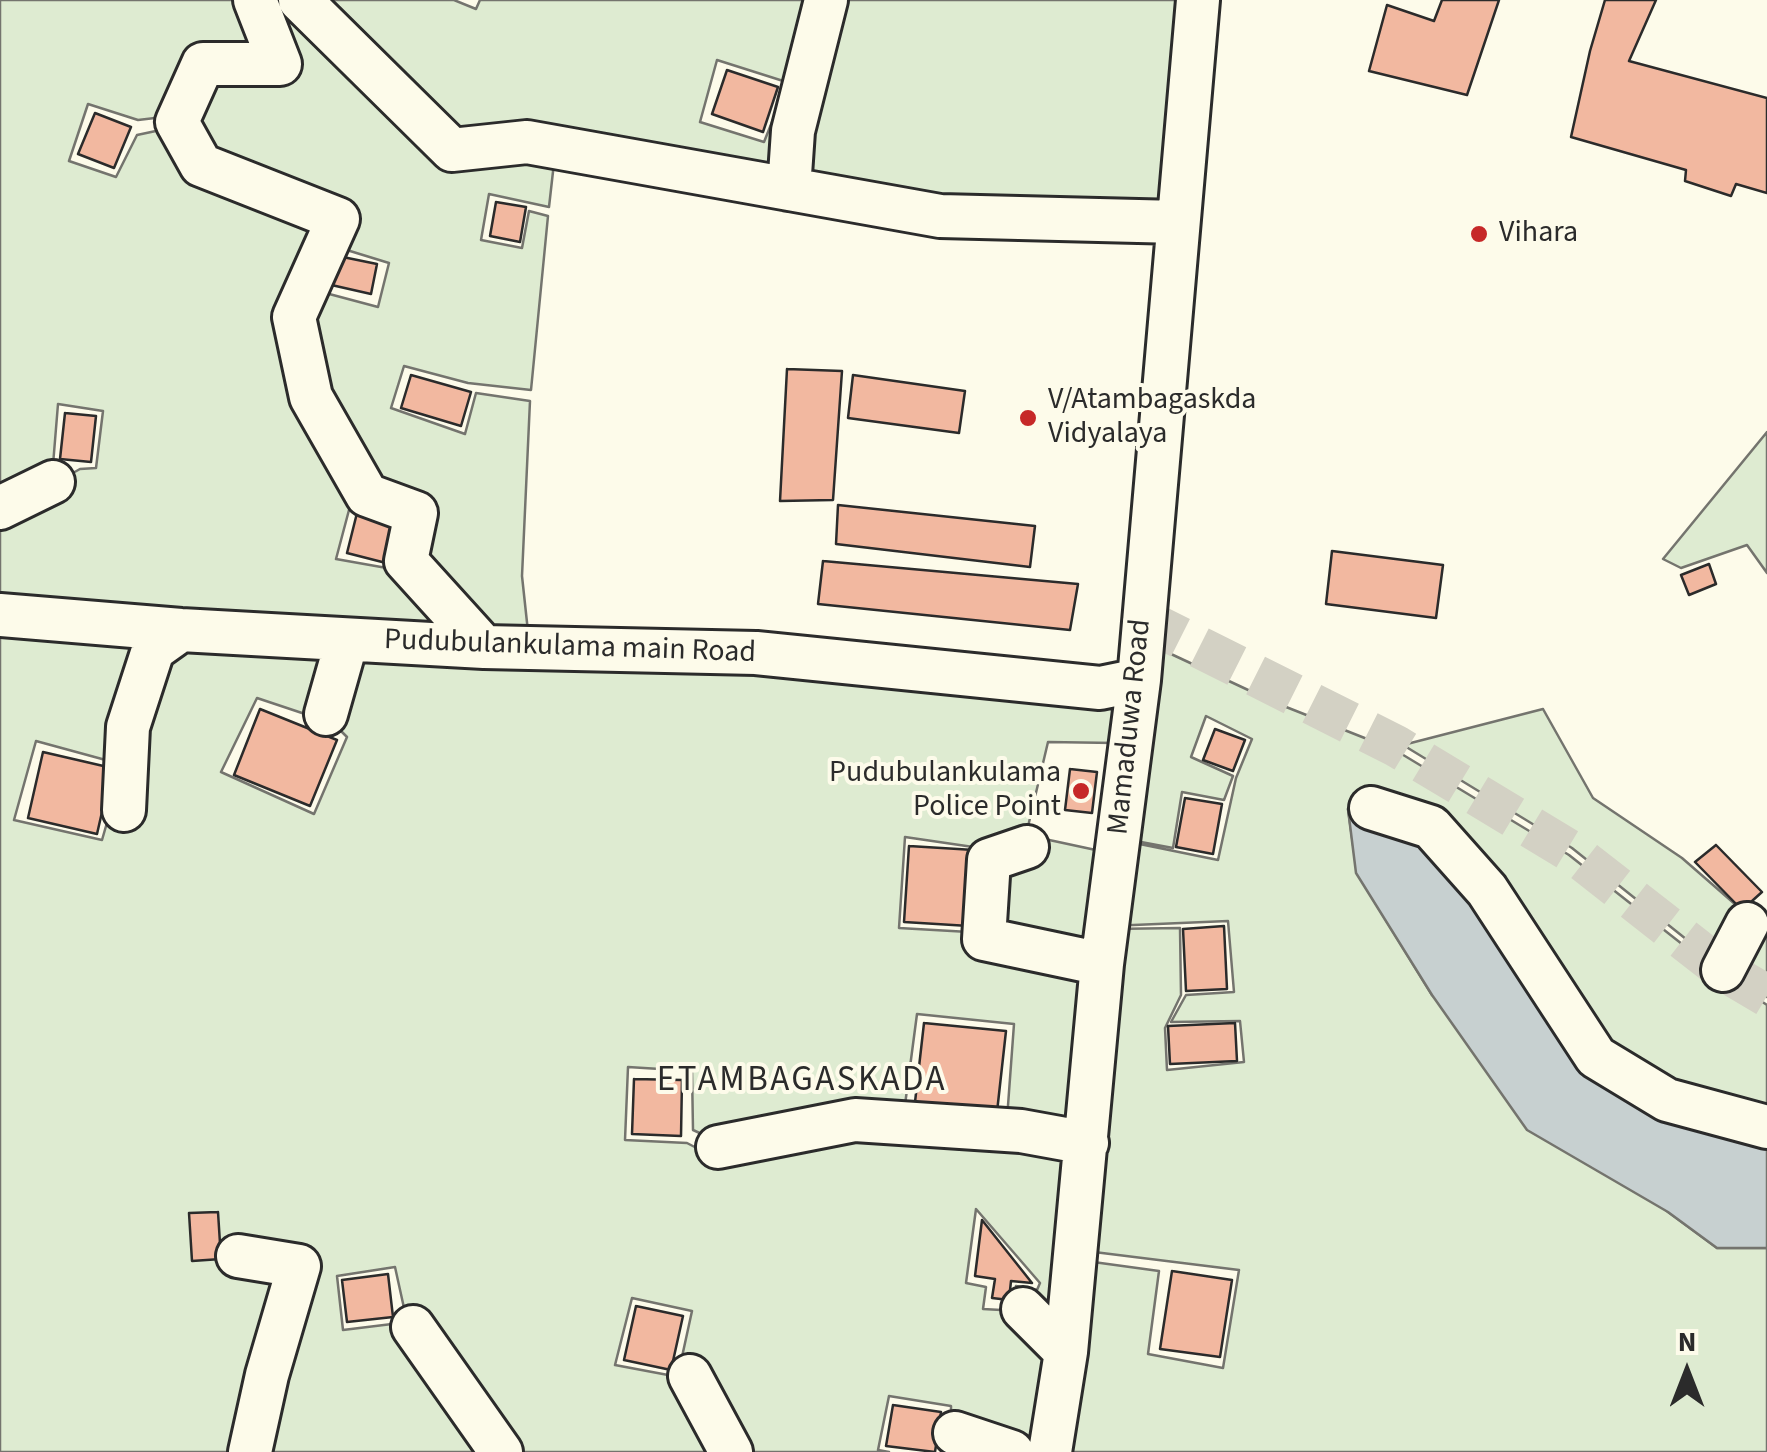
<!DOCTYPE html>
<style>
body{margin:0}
#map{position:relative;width:1767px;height:1452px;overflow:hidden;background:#fdfbea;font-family:"Source Sans 3",sans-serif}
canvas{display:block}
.north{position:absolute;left:1637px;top:1322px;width:100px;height:100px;-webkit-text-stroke:8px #fdfbea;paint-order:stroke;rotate:0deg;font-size:28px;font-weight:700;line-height:40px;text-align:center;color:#2b2b2b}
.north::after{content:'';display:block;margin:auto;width:35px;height:45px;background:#2b2b2b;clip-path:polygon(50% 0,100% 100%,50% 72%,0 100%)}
</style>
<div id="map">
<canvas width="1767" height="1452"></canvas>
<div class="north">N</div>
</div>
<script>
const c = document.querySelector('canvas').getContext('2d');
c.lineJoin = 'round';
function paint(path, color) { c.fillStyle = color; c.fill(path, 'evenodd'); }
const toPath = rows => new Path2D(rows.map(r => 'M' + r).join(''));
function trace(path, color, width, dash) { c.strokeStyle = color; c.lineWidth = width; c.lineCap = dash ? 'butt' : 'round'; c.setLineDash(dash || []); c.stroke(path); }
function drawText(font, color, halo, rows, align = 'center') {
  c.font = font + ' "Source Sans 3",sans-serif'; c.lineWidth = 8; c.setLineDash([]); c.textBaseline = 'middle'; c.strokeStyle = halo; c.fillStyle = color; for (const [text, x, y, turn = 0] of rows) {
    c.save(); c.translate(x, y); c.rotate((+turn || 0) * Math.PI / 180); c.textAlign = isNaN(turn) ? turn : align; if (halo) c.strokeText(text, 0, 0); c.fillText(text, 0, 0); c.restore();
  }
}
const green = toPath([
 [0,0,247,0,269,56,197,54,172,116,138,120,88,104,69,161,116,177,137,135,170,128,328,223,285,316,361,500,349,510,336,559,398,570,468,637,0,608,0,514,80,469,96,468,103,411,58,404,53,465,0,498,0,0],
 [261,0,299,0,451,164,555,154,549,207,489,194,481,240,522,248,529,211,548,216,531,390,468,383,404,366,391,408,465,434,476,393,530,401,522,576,529,641,491,641,369,489,320,389,305,316,318,291,378,307,389,263,337,247,206,161,185,122,209,71,290,71,261,0],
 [318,0,454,0,476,9,480,0,819,0,799,86,717,60,700,122,764,142,784,92,784,179,453,141,318,0],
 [833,0,1188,0,1168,232,799,181,833,0],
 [1767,432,1767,573,1747,545,1681,568,1663,559,1767,432],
 [0,625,158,636,113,762,36,741,14,820,102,840,134,729,181,636,336,647,317,718,257,698,221,772,314,814,347,737,331,721,353,646,748,659,1125,702,1115,743,1048,742,1026,835,1105,852,1097,959,990,934,980,848,905,837,899,928,969,932,1097,968,1076,1135,1007,1119,1014,1024,917,1014,903,1120,715,1140,693,1130,692,1071,628,1067,625,1140,687,1143,710,1155,853,1127,1077,1146,1059,1337,1019,1296,1016,1286,1037,1290,1040,1283,976,1209,966,1283,986,1287,983,1309,1019,1311,1056,1353,1043,1452,951,1426,951,1406,889,1396,878,1450,889,1452,742,1452,680,1366,692,1311,632,1298,615,1365,684,1378,722,1452,511,1452,406,1317,395,1267,337,1276,343,1330,392,1324,406,1327,493,1452,257,1452,288,1271,243,1452,0,1452,0,625],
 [1141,640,1276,703,1395,750,1569,855,1720,974,1767,1005,1767,1119,1603,1050,1366,815,1348,809,1357,873,1432,995,1668,1212,1717,1248,1767,1248,1767,1452,1059,1452,1086,1261,1159,1271,1148,1354,1223,1368,1239,1270,1086,1251,1110,929,1180,928,1181,995,1165,1028,1167,1070,1244,1062,1240,1021,1171,1022,1186,995,1234,992,1228,921,1110,926,1120,840,1218,860,1236,778,1252,739,1206,716,1191,757,1233,776,1224,800,1182,792,1173,848,1125,839,1141,640],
 [1543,709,1593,798,1682,858,1767,932,1767,997,1721,967,1572,848,1403,745,1543,709]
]);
paint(green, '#deebd1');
trace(green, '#74746e', 2.5);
const water = toPath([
 [1348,809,1429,836,1592,1063,1767,1143,1767,1248,1717,1248,1668,1212,1527,1130,1432,995,1356,873,1348,809]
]);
paint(water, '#c7d0d0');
trace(water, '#74746e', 2.5);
const building = toPath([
 [1442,0,1499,0,1467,95,1369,71,1387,5,1434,21,1442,0],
 [1605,0,1656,0,1629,61,1767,98,1767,193,1736,184,1731,196,1685,181,1686,170,1571,137,1590,51,1605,0],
 [727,70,778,87,763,132,712,114,727,70],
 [95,113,131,127,114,168,78,154,95,113],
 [496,202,526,207,520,242,490,236,496,202],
 [333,255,377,264,371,294,327,284,333,255],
 [787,369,842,371,833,500,780,501,787,369],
 [411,375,471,392,461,426,401,408,411,375],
 [853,375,965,391,959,433,848,418,853,375],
 [65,413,96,416,91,462,60,459,65,413],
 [838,505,1035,526,1030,567,836,544,838,505],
 [357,513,400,524,390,564,347,553,357,513],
 [1332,551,1443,565,1436,618,1326,604,1332,551],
 [823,561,1078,584,1070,630,818,604,823,561],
 [1709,564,1716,584,1689,595,1681,575,1709,564],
 [260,709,337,740,310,806,234,775,260,709],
 [1215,729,1245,740,1233,771,1203,760,1215,729],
 [43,752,112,768,97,834,28,818,43,752],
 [1070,769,1097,772,1092,813,1065,810,1070,769],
 [1185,798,1222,804,1213,854,1176,847,1185,798],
 [1716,845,1762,892,1742,910,1695,862,1716,845],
 [909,846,974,850,969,926,904,922,909,846],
 [1224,926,1227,989,1186,991,1183,929,1224,926],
 [924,1023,1006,1031,996,1121,914,1111,924,1023],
 [1235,1023,1237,1061,1170,1064,1168,1026,1235,1023],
 [634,1079,682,1080,681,1136,632,1134,634,1079],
 [218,1212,221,1259,192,1261,189,1213,218,1212],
 [982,1220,1032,1283,1011,1281,1009,1300,992,1298,995,1279,975,1276,982,1220],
 [1172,1271,1232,1280,1220,1357,1160,1349,1172,1271],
 [388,1274,393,1317,347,1322,342,1280,388,1274],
 [636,1306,683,1316,671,1370,624,1360,636,1306],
 [893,1405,941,1412,935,1452,886,1446,893,1405]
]);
paint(building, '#f2b8a0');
trace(building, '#2b2b2b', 2.5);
trace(toPath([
 [1143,619,1396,746,1572,852,1723,970,1767,996]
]), '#d3d1c4', 42, [42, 21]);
const minor = toPath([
 [255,0,280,64,203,64,177,122,201,165,338,219,294,317,311,397,367,495,416,513,406,561,484,647],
 [300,0,452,150,527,142,940,216,1178,222],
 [789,189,793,131,826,0],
 [0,508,53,482],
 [0,615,181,630,484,647,756,653,1100,688,1139,680],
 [326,714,347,640],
 [1371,808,1431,827,1487,890,1596,1057,1667,1100,1767,1127],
 [124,810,128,727,153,650,181,630],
 [1027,847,989,860,984,939,1102,964],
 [1723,970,1747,924],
 [718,1147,855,1120,1021,1131,1087,1143],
 [238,1256,299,1266,267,1375,250,1452],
 [1023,1309,1066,1352],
 [413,1327,501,1452],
 [690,1376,731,1452],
 [955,1433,1012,1452],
 [1050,1452,1066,1352,1102,964,1139,680,1198,0]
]);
trace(minor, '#2b2b2b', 48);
trace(minor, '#fdfbea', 42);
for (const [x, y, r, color] of [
 [1479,234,10,"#c62828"],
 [1028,418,10,"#c62828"],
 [1081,791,10,"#c62828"]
]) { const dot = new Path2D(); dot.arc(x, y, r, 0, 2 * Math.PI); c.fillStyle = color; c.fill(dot); trace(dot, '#fdfbea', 4); }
drawText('30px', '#2b2b2b', '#fdfbea', [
 ["Vihara",1499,234],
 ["V/Atambagaskda",1048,401],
 ["Vidyalaya",1048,435],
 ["Pudubulankulama",1061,774,"right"],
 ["Police Point",1061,808,"right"]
], 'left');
drawText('30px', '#2b2b2b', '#fdfbea', [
 ["Pudubulankulama main Road",570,648,2],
 ["Mamaduwa Road",1131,727,-84]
]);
c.letterSpacing = '2.5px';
drawText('35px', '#2b2b2b', '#fdfbea', [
 ["ETAMBAGASKADA",802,1082]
]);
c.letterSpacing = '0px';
</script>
